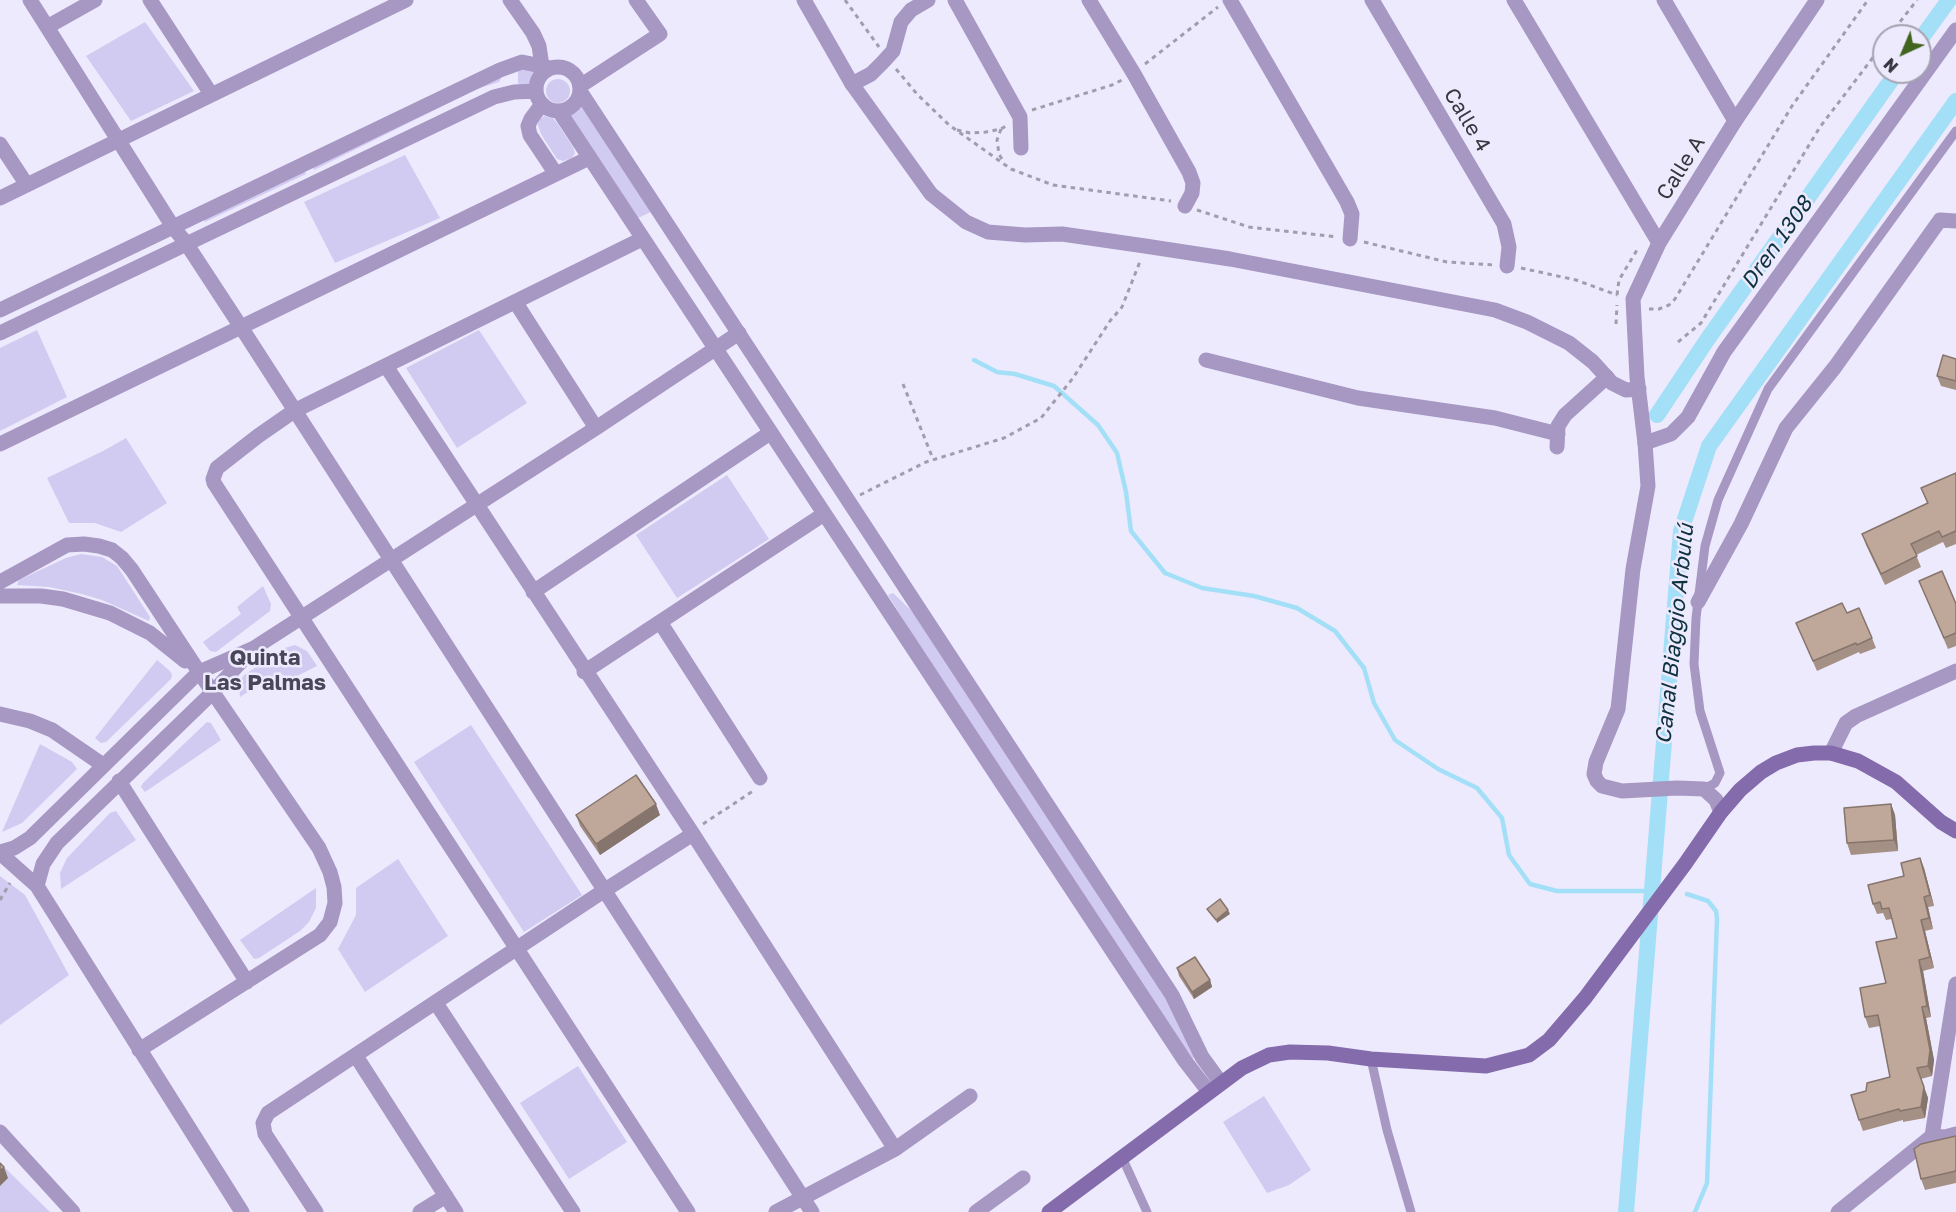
<!DOCTYPE html>
<meta charset="utf-8">
<style>
body{margin:0}
#map{position:relative;width:1956px;height:1212px;overflow:hidden;background:#eeeafd;font-family:"Golos Text",sans-serif}
canvas{display:block}
.north{position:absolute;left:1872px;top:24px;width:60px;height:60px;box-sizing:border-box;background:#eeeafd;border:2px solid #a5a2b1;border-radius:50%;rotate:224deg;font-size:16px;font-weight:700;line-height:24px;text-align:center;color:#383740}
.north::after{content:'';display:block;margin:auto;width:21px;height:27px;background:#41651e;clip-path:polygon(50% 0,100% 100%,50% 72%,0 100%)}
</style>
<div id="map">
<canvas width="1956" height="1212"></canvas>
<div class="north">N</div>
</div>
<script>
const c = document.querySelector('canvas').getContext('2d');
c.lineJoin = 'round';
function paint(path, color) { c.fillStyle = color; c.fill(path, 'evenodd'); }
const toPath = rows => new Path2D(rows.map(r => 'M' + r).join(''));
function trace(path, color, width, dash) { c.strokeStyle = color; c.lineWidth = width; c.lineCap = dash ? 'butt' : 'round'; c.setLineDash(dash || []); c.stroke(path); }
function drawText(font, color, halo, rows, align = 'center') {
  c.font = font + ' "Golos Text",sans-serif'; c.lineWidth = 5; c.setLineDash([]); c.textBaseline = 'middle'; c.strokeStyle = halo; c.fillStyle = color; for (const [text, x, y, turn = 0] of rows) {
    c.save(); c.translate(x, y); c.rotate((+turn || 0) * Math.PI / 180); c.textAlign = isNaN(turn) ? turn : align; if (halo) c.strokeText(text, 0, 0); c.fillText(text, 0, 0); c.restore();
  }
}
paint(toPath([
 [145,22,194,91,131,121,86,56],
 [518,67,535,70,534,80,529,84,521,85,518,83],
 [503,74,499,82,477,89,314,170,311,164],
 '546 91a12 12 0 1 1 24 0a12 12 0 1 1-24 0Z',
 [578,106,583,106,651,212,638,218,571,117,571,112],
 [544,116,553,118,557,123,573,147,575,153,572,158,563,161,557,159,541,134,537,122],
 [405,155,440,218,335,263,304,202],
 [304,169,306,174,205,222,203,218],
 [37,330,67,397,0,431,0,348],
 [479,330,527,403,457,448,406,368],
 [126,438,167,503,121,532,95,523,69,523,47,478,105,450],
 [727,475,769,539,677,598,636,535],
 [81,554,102,557,117,566,150,617,149,621,102,600,82,594,49,587,17,585,19,580,66,558],
 [263,586,271,604,270,611,216,652,210,651,203,642,241,614,237,607],
 [893,593,917,616,1166,995,1195,1057,1191,1060,950,695,888,595],
 [295,645,307,651,317,666,287,681,280,672,240,697,239,684,243,676,281,649],
 [157,660,170,671,172,675,171,679,106,742,101,743,95,738],
 [207,722,211,723,221,740,145,792,141,787,143,783],
 [471,725,582,895,524,932,414,762],
 [40,744,72,762,77,769,22,823,2,832],
 [116,811,136,840,61,889,60,873,67,858,110,813],
 [398,859,448,936,365,992,338,949,356,915,356,888],
 [0,876,25,895,69,975,0,1025],
 [316,888,316,908,309,922,300,931,259,958,254,959,240,940],
 [578,1066,627,1142,569,1179,520,1103],
 [1264,1096,1311,1170,1289,1185,1267,1193,1223,1122],
 [0,1163,50,1212,0,1212]
]), '#d1caf1');
trace(toPath([
 [974,360,997,372,1015,374,1054,386,1098,425,1117,453,1126,492,1131,531,1165,573,1202,588,1254,596,1297,608,1335,631,1364,668,1374,703,1395,740,1438,769,1477,788,1502,818,1509,855,1530,884,1557,891,1656,891],
 [1687,894,1708,901,1716,911,1717,919,1707,1183,1695,1212]
]), '#a4dff8', 4.5);
trace(toPath([
 [1920,40,1949,0],
 [1657,415,1707,340,1897,72],
 [1626,1212,1681,531,1709,446,1956,101]
]), '#a4dff8', 16);
trace(toPath([
 [845,0,879,47],
 [1889,36,1917,0],
 [1145,64,1218,7],
 [896,69,917,94,949,125,1011,169,1053,185,1171,201],
 [1032,110,1112,85,1122,80],
 [1001,129,997,140,999,154,1003,161],
 [957,130,970,133,986,132,1001,129,1006,126],
 [1197,210,1249,227,1337,237],
 [1364,242,1447,262,1494,265],
 [1521,268,1576,280,1617,295],
 [1617,295,1619,280,1637,250],
 [1649,309,1659,309,1669,305,1675,299,1792,106,1868,0],
 [1616,324,1617,305],
 [1678,342,1701,323,1820,127,1884,43],
 [903,384,933,459],
 [860,495,926,462,1004,438,1041,418,1073,378,1110,321,1122,307,1141,259],
 [703,824,753,791],
 [0,900,10,883]
]), '#a09dac', 3, [4.5, 4.5]);
trace(toPath([
 [1704,789,1715,783,1720,773,1700,711,1694,664,1696,618,1705,546,1718,500,1768,389,1956,131],
 [1371,1059,1387,1130,1411,1212],
 [1122,1157,1147,1212]
]), '#a697c3', 9);
trace(toPath([
 [30,0,173,227,186,243,241,327,812,1212],
 [150,0,211,94],
 [510,0,533,33,539,46,542,66],
 [955,0,1020,117,1021,148],
 [1089,0,1134,74,1189,172,1193,183,1192,193,1185,206],
 [1230,0,1347,202,1352,214,1350,239],
 [1372,0,1504,224,1509,247,1507,266],
 [1514,0,1659,243],
 [1664,0,1735,121],
 [47,27,95,0],
 [852,84,871,74,883,62,893,51,901,22,911,10,928,0],
 [580,86,660,34,636,0],
 [542,104,531,119,528,126,530,135,556,174],
 [0,144,27,185],
 [0,198,406,0],
 [642,239,294,411,258,436,217,468,213,479,214,483,688,1212],
 [516,303,596,428],
 [1206,360,1358,398,1495,418,1558,434],
 [386,366,693,834,895,1149],
 [1645,443,1671,434,1688,417,1724,352,1956,30],
 [0,444,589,158],
 [1557,447,1558,426,1565,415,1607,377],
 [0,582,67,545,84,544,99,546,112,550,122,558,132,570,199,672,319,848,330,872,334,887,335,903,330,922,320,935,139,1050],
 [533,592,770,433],
 [0,596,41,596,63,599,110,613,150,633,185,661],
 [1698,602,1741,524,1786,428,1835,367,1940,220,1956,221],
 [660,622,760,778],
 [584,672,824,514],
 [0,714,30,721,52,730,103,765],
 [119,781,247,982],
 [0,852,14,848,30,838,199,672,254,648,596,428,739,333],
 [0,853,37,886,242,1212],
 [37,886,43,864,57,843,213,692,250,652],
 [436,1003,573,1212],
 [356,1056,456,1212],
 [0,1132,73,1212],
 [1932,1136,1945,1137,1956,1134],
 [316,1212,265,1134,263,1123,268,1113,605,890,693,834],
 [420,1212,446,1196],
 [776,1212,895,1149,970,1096],
 [976,1212,1023,1178],
 [1838,1212,1932,1136,1956,984]
]), '#a697c3', 15);
trace(toPath([
 [804,0,852,84,931,194,966,222,988,232,1025,235,1062,234,1145,246,1230,259,1495,310,1527,322,1569,343,1593,362,1612,383,1626,390,1639,389],
 '536 89a22 22 0 1 1 44 0a22 22 0 1 1-44 0Z',
 [580,91,1172,995,1202,1057,1221,1083],
 [559,111,1185,1061,1209,1092],
 [0,310,500,70,522,62,551,68],
 [0,333,494,97,514,92,536,91],
 [1831,753,1846,723,1856,716,1956,671],
 [1721,812,1716,800,1704,789,1677,788,1622,791,1602,786,1597,781,1594,774,1596,762,1618,709,1633,569,1648,486,1645,443,1637,377,1633,299,1659,243,1735,121,1817,0]
]), '#a697c3', 15);
trace(toPath([
 [1049,1212,1242,1068,1269,1055,1290,1052,1328,1053,1371,1059,1486,1066,1529,1055,1549,1040,1585,998,1685,864,1721,812,1740,790,1761,772,1776,763,1797,755,1814,753,1831,753,1858,761,1896,782,1941,822,1956,831]
]), '#846cac', 15);
paint(toPath([
 [1956,359,1956,390,1941,386,1937,376],
 [1956,473,1956,544,1946,548,1943,542,1916,555,1921,567,1885,585,1866,545,1862,534,1927,503,1921,488],
 [1919,581,1956,604,1956,646,1948,649],
 [1847,613,1872,638,1876,648,1860,654,1859,652,1817,671,1796,623],
 [1891,804,1895,815,1898,851,1851,855,1847,843],
 [576,815,660,815,600,855,580,826],
 [1920,858,1924,868,1934,906,1928,907,1933,929,1925,931,1934,968,1923,971,1931,1017,1926,1018,1934,1060,1932,1076,1921,1079,1928,1098,1925,1118,1903,1122,1903,1120,1863,1131,1859,1120,1866,1091,1890,1077,1880,1026,1869,1028,1865,1017,1886,983,1897,938,1892,919,1886,920,1883,913,1877,914,1873,904,1904,876],
 [1177,968,1210,980,1212,987,1194,999,1179,976],
 [1956,1136,1956,1183,1925,1190,1921,1179]
]), '#a49084');
paint(toPath([
 [656,804,660,815,600,855,596,844],
 [1891,804,1895,815,1898,851,1894,840],
 [1920,858,1924,868,1934,906,1930,895],
 [1924,897,1928,907,1933,929,1929,918],
 [1228,910,1230,914,1217,923,1216,920],
 [1921,920,1925,931,1934,968,1930,957],
 [1919,960,1923,971,1931,1017,1927,1006],
 [1210,980,1212,987,1194,999,1192,992],
 [1922,1007,1926,1018,1934,1060,1932,1076,1928,1066],
 [1924,1087,1928,1098,1925,1118,1921,1107],
 [4,1167,8,1178,0,1186,0,1171]
]), '#86756c');
const building = toPath([
 [1943,355,1956,359,1956,381,1937,376,1943,355],
 [1956,473,1956,531,1942,537,1939,531,1911,544,1917,556,1881,574,1862,534,1928,503,1921,488,1956,473],
 [1942,571,1956,604,1956,633,1944,638,1919,581,1942,571],
 [1842,603,1847,613,1859,608,1872,638,1857,645,1856,643,1813,661,1796,623,1842,603],
 [636,775,656,804,596,844,576,815,636,775],
 [1891,804,1894,840,1847,843,1844,808,1891,804],
 [1920,858,1930,895,1924,897,1929,918,1921,920,1930,957,1919,960,1927,1006,1922,1007,1930,1050,1928,1066,1917,1068,1924,1087,1921,1107,1900,1111,1899,1109,1859,1120,1851,1095,1866,1091,1867,1083,1890,1077,1878,1015,1865,1017,1860,988,1886,983,1876,942,1897,938,1889,908,1882,909,1880,902,1873,904,1868,885,1904,876,1901,863,1920,858],
 [1220,899,1228,910,1216,920,1207,909,1220,899],
 [1195,957,1210,980,1192,992,1177,968,1195,957],
 [1956,1136,1956,1171,1921,1179,1914,1149,1921,1144,1956,1136],
 [0,1163,4,1167,0,1171,0,1163]
]);
paint(building, '#bfa79a');
trace(building, '#86756c', 1.5);
drawText('21px', '#383740', '#eeeafd', [
 ["Calle 4",1467,120,59],
 ["Calle A",1681,168,-58]
]);
drawText('italic 22px', '#0e323f', '#eeeafd', [
 ["Dren 1308",1777,243,-55],
 ["Canal Biaggio Arbulú",1675,634,-84]
]);
drawText('bold 22px', '#4a4659', '#eeeafd', [
 ["Quinta",265,658],
 ["Las Palmas",265,683]
]);
</script>
